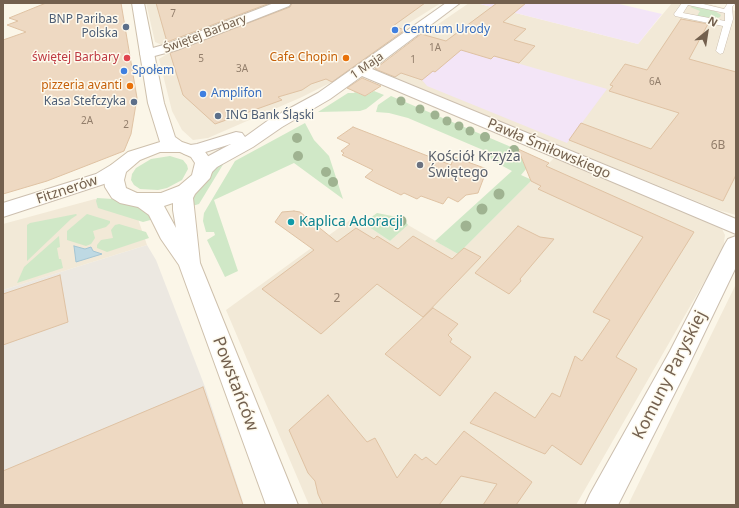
<!DOCTYPE html>
<meta charset="utf-8">
<style>
body{margin:0}
#map{position:relative;width:739px;height:508px;overflow:hidden;background:#fbf6e8;font-family:"Noto Sans",sans-serif}
canvas{display:block}
.frame{position:absolute;inset:0;border:4px solid #73604e;pointer-events:none}
.north{position:absolute;left:687px;top:12px;width:40px;height:40px;-webkit-text-stroke:3px #fefaee;paint-order:stroke;rotate:30deg;font-size:11px;font-weight:700;line-height:16px;text-align:center;color:#73604e}
.north::after{content:'';display:block;margin:auto;width:14px;height:18px;background:#73604e;clip-path:polygon(50% 0,100% 100%,50% 72%,0 100%)}
</style>
<div id="map">
<canvas width="739" height="508"></canvas>
<div class="frame"></div>
<div class="north">N</div>
</div>
<script>
const c = document.querySelector('canvas').getContext('2d');
c.lineJoin = 'round';
function paint(path, color) { c.fillStyle = color; c.fill(path, 'evenodd'); }
const toPath = rows => new Path2D(rows.map(r => 'M' + r).join(''));
function trace(path, color, width, dash) { c.strokeStyle = color; c.lineWidth = width; c.lineCap = dash ? 'butt' : 'round'; c.setLineDash(dash || []); c.stroke(path); }
function drawText(font, color, halo, rows, align = 'center') {
  c.font = font + ' "Noto Sans",sans-serif'; c.lineWidth = 3; c.setLineDash([]); c.textBaseline = 'middle'; c.strokeStyle = halo; c.fillStyle = color; for (const [text, x, y, turn = 0] of rows) {
    c.save(); c.translate(x, y); c.rotate((+turn || 0) * Math.PI / 180); c.textAlign = isNaN(turn) ? turn : align; if (halo) c.strokeText(text, 0, 0); c.fillText(text, 0, 0); c.restore();
  }
}
paint(toPath([
 [146,3,276,3,167,45,162,45,155,42],
 [293,3,441,3,401,28,401,37,332,82,302,97,208,138,193,140,182,130,172,111,159,59,172,51],
 [469,3,476,3,638,44,672,3,705,3,736,11,736,215,718,210,384,74,376,69,380,64],
 [555,157,710,223,722,229,725,235,723,249,576,505,309,505,226,310,354,217,390,241,408,225,458,254],
 [95,199,116,202,138,219,147,245,3,290,3,224],
 [736,284,736,505,628,505]
]), '#f2e9d7');
paint(toPath([
 [147,245,156,260,205,387,244,505,3,505,3,290]
]), '#ece8e1');
paint(toPath([
 [476,3,615,3,662,14,638,44],
 [437,39,489,55,607,89,567,143,427,86,422,80,395,71]
]), '#f3e5f7');
paint(toPath([
 [693,5,715,11,721,15,720,17,715,19,700,17,697,16,700,11,690,7],
 [374,91,384,95,366,109,360,111,318,112,348,93,354,93,355,92,365,96],
 [391,96,530,155,523,161,526,169,521,175,532,180,458,254,435,241,512,171,493,161,483,150,408,118,389,113,376,112,378,105],
 [305,123,314,140,329,156,343,199,294,163,214,200,238,271,225,277,207,240,215,235,214,232,206,232,203,221,204,213,235,161],
 [170,156,183,160,187,165,188,169,182,180,167,188,158,190,140,189,134,185,131,180,132,174,136,168,151,159],
 [227,158,199,204,189,207,191,196,211,170],
 [97,198,113,199,127,205,142,207,154,219,143,222,98,208,96,201],
 [377,213,397,217,406,222,408,225,390,241,363,223],
 [76,214,77,215,71,219,27,261,27,225,30,223],
 [87,214,110,221,110,223,106,227,93,231,95,238,91,244,86,246,67,240,67,231],
 [119,224,146,232,149,238,107,252,97,248,97,245,101,240,113,238,111,230,115,225],
 [59,236,60,247,57,248,59,259,61,259,63,268,17,283,24,267]
]), '#d0e8c7');
const water = toPath([
 [74,246,85,249,91,247,93,251,102,254,76,262,74,246]
]);
paint(water, '#bed9e3');
trace(water, '#a5c6d4', 1);
const building = toPath([
 [46,3,121,3,137,98,131,134,124,151,47,181,3,194,3,40,26,32,7,25,18,21,9,18,46,3],
 [156,3,270,3,167,42,156,3],
 [292,3,425,3,393,26,405,30,332,82,326,79,311,84,302,90,278,97,282,100,215,124,183,95,170,53,290,7,292,3],
 [497,3,526,3,503,22,526,29,514,40,535,46,519,63,494,56,491,59,461,50,435,72,433,71,422,80,401,73,395,77,375,69,421,34,446,41,497,3],
 [681,19,708,24,689,59,736,72,736,175,723,201,569,140,581,123,651,149,679,113,609,91,613,86,610,85,625,64,647,70,681,19],
 [362,78,381,86,365,96,347,88,362,78],
 [353,127,451,165,454,157,487,169,478,193,466,195,458,202,448,197,443,204,421,196,417,199,404,193,401,195,376,183,365,177,373,170,342,155,344,153,341,151,350,144,337,138,353,127],
 [518,149,549,163,546,166,694,232,616,357,637,369,581,465,552,445,545,454,470,423,495,392,535,418,552,393,560,397,575,356,582,361,610,320,593,312,643,237,538,189,541,186,531,181,518,149],
 [294,211,300,212,337,242,356,228,374,239,377,236,398,249,413,236,452,259,464,248,481,257,423,317,377,284,321,334,262,289,314,250,275,222,282,212,294,211],
 [518,226,540,237,554,239,520,279,521,281,509,294,475,273,518,226],
 [60,275,68,322,3,345,3,294,60,275],
 [433,308,458,324,448,335,452,339,450,342,471,357,440,396,385,354,433,308],
 [203,387,243,505,3,505,3,471,203,387],
 [328,395,367,442,375,438,397,478,415,454,422,460,426,457,436,465,464,431,532,482,516,505,483,505,497,484,461,476,439,505,323,505,318,494,315,481,308,473,289,430,328,395]
]);
paint(building, '#eed9c2');
trace(building, '#dfc2a3', 1);
const lane = toPath([
 [682,3,699,3,724,9,728,3,736,3,732,7,733,19,723,53,720,54,716,51,723,26,675,16,674,14,682,3],
 [688,5,725,13,725,21,683,13,688,5]
]);
const street = toPath([
 [274,3,291,3,289,6,177,50,147,58,142,57,140,54,142,51,167,44,274,3],
 [446,3,460,3,372,69,736,219,736,234,362,76,330,99,282,127,253,147,217,167,211,173,204,175,197,173,195,169,203,159,231,144,199,154,190,155,184,154,181,150,184,146,197,144,236,132,242,133,245,137,270,119,318,93,446,3],
 [118,163,125,165,127,169,125,173,110,182,3,217,3,203,96,174,111,165,118,163],
 [736,236,736,267,688,367,618,505,585,505,590,494,670,351,725,244,728,239,736,236]
]);
const secondary = toPath([
 [132,3,144,3,164,103,175,137,182,142,203,149,213,163,212,172,210,178,195,194,193,198,200,263,298,505,266,505,179,265,161,239,149,215,138,207,120,203,112,198,105,187,104,180,111,165,128,152,160,142,148,103,132,3],
 [160,152,180,152,191,157,195,163,192,175,179,186,161,193,137,193,126,188,124,180,126,172,140,160,160,152],
 [173,203,173,210,176,228,164,206,173,203]
]);
trace(lane, '#ccbfaf', 1);
trace(street, '#ccbfaf', 2);
trace(secondary, '#cec0ac', 2);
paint(lane, '#fff');
paint(street, '#fff');
paint(secondary, '#fff');
c.fillStyle = '#9fb391';
for (const [x, y, r] of [
 [401,101,4.5],
 [420,109,4.5],
 [435,115,4.5],
 [447,121,4.5],
 [459,126,4.5],
 [470,131,4.5],
 [485,137,5],
 [297,138,5],
 [514,150,5],
 [298,156,5],
 [326,172,5],
 [333,182,5],
 [499,194,5.5],
 [482,209,5.5],
 [401,221,5.5],
 [466,226,5.5]
]) { c.beginPath(); c.arc(x, y, r, 0, 2 * Math.PI); c.fill(); }
for (const [x, y, r, color] of [
 [126,27,4,"#5c6f8a"],
 [395,30,4,"#3f7fe0"],
 [127,58,4,"#e0444e"],
 [346,58,4,"#e8710a"],
 [124,71,4,"#3f7fe0"],
 [130,86,4,"#e8710a"],
 [203,94,4,"#3f7fe0"],
 [134,102,4,"#5c6f8a"],
 [218,116,4,"#5c6f8a"],
 [420,165,4,"#6b7280"],
 [291,222,4,"#0f9aa8"]
]) { const dot = new Path2D(); dot.arc(x, y, r, 0, 2 * Math.PI); c.fillStyle = color; c.fill(dot); trace(dot, '#fefaee', 1.5); }
drawText('10px', '#927e6b', null, [
 ["7",173,14],
 ["1A",435,48],
 ["5",201,59],
 ["1",413,60],
 ["3A",242,69],
 ["6A",655,82],
 ["2A",87,121],
 ["2",126,125]
]);
drawText('12px', '#4e5e75', '#fefaee', [
 ["BNP Paribas",118,20],
 ["Polska",118,34],
 ["Kasa Stefczyka",126,102],
 ["ING Bank Śląski",226,116,"left"]
], 'right');
drawText('12px', '#366cbe', '#fefaee', [
 ["Centrum Urody",403,30],
 ["Społem",132,71],
 ["Amplifon",211,94]
], 'left');
drawText('12px', '#73604e', '#fefaee', [
 ["Świętej Barbary",205,34,-21],
 ["1 Maja",367,66,-35]
]);
drawText('12px', '#be3a42', '#fefaee', [
 ["świętej Barbary",119,58]
], 'right');
drawText('12px', '#c56008', '#fefaee', [
 ["Cafe Chopin",338,58],
 ["pizzeria avanti",122,86]
], 'right');
drawText('12px', '#927e6b', null, [
 ["6B",718,146],
 ["2",337,299]
]);
drawText('14px', '#73604e', '#fefaee', [
 ["Pawła Śmiłowskiego",549,149,23],
 ["Fitznerów",67,190,-18]
]);
drawText('14px', '#5b616d', '#fefaee', [
 ["Kościół Krzyża",428,157],
 ["Świętego",428,173]
], 'left');
drawText('14px', '#0d838f', '#fefaee', [
 ["Kaplica Adoracji",299,222]
], 'left');
drawText('17px', '#73604e', '#fefaee', [
 ["Komuny Paryskiej",670,375,-63],
 ["Powstańców",235,384,69]
]);
</script>
